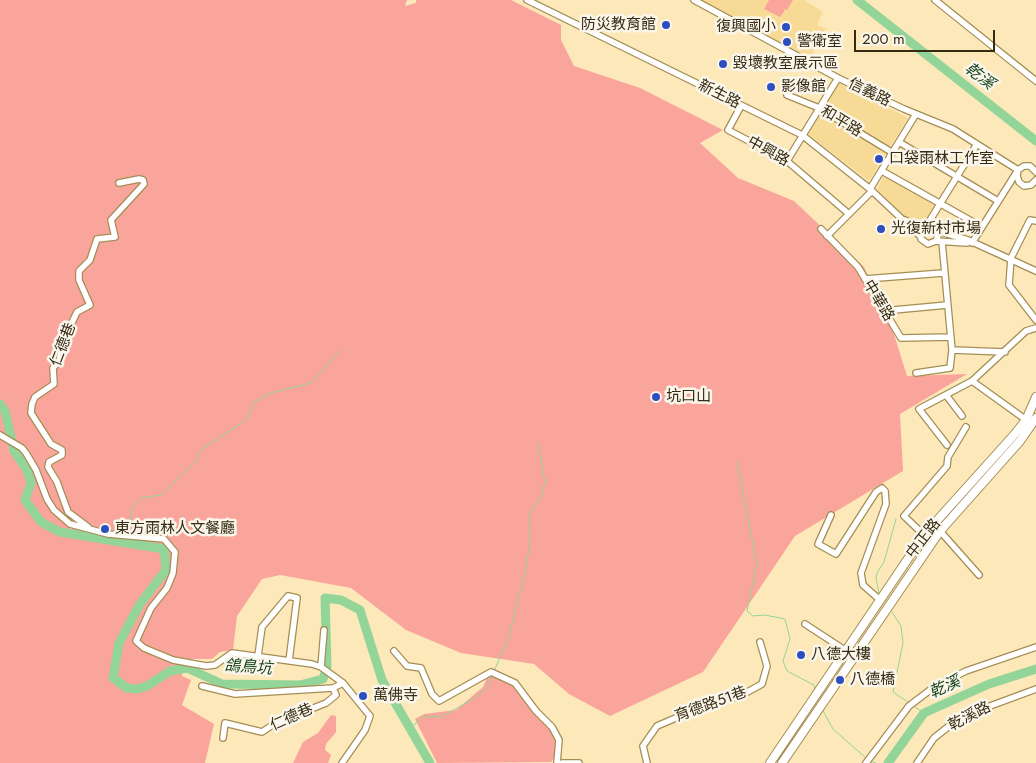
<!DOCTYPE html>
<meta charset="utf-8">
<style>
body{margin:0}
#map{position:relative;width:1036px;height:763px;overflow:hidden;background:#fce8b9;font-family:Jost,sans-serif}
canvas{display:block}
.scale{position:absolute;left:854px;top:30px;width:141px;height:22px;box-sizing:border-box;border:2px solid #352b13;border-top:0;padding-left:6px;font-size:15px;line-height:18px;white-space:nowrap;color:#352b13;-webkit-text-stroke:4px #fbf6eb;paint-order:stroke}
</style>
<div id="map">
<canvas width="1036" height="763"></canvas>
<div class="scale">200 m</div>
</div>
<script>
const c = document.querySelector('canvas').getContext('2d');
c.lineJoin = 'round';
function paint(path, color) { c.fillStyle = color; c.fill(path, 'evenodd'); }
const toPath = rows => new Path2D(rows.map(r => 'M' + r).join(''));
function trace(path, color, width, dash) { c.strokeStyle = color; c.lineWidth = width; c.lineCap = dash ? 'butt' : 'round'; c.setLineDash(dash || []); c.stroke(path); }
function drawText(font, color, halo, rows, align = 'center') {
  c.font = font + ' Jost,"Noto Sans TC",sans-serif'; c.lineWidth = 5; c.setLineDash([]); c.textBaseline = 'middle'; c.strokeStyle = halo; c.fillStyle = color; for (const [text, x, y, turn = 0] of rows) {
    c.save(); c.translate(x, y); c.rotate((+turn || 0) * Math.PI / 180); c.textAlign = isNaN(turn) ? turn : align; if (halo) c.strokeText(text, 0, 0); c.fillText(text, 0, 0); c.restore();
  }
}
paint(toPath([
 [700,0,804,0,823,12,817,25,826,29,810,58],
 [839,83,908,118,869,181,808,134],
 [884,176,937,206,928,218,916,222,909,221,877,189]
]), '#f8da97');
paint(toPath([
 [0,0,407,0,405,6,416,3,416,0,511,0,561,25,561,40,574,66,640,88,723,130,700,143,738,178,794,201,864,267,892,328,907,376,967,374,900,414,903,471,795,536,703,672,610,716,569,694,534,664,461,653,406,630,351,588,280,575,262,579,237,616,233,650,220,652,212,659,184,659,182,676,191,680,182,705,214,724,205,763,0,763],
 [769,0,793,0,787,10,783,8,785,10,780,17,764,9],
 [489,673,511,684,548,728,553,735,555,743,555,757,551,762,437,763,415,719,424,714,456,710,483,687],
 [331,715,336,716,336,732,326,744,325,750,331,755,328,763,293,763,303,742,318,733]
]), '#faa59b');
trace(toPath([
 [737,462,757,564,747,611,753,616,765,615,785,619,790,639,783,661,787,671,814,685,815,689],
 [128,533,132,508,141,498,161,495,195,462,202,449,246,420,254,402,271,393,311,383,340,351],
 [126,543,128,537],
 [879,593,876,578,877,573,884,562,896,519],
 [892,612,901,626,903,643,893,692,908,702],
 [494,671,509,637,527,564,530,536,529,513,541,497,545,483,538,443],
 [915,707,924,713],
 [822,709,833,729,866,758],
 [411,727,425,716,441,717,473,699,487,688,493,675],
 [873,762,876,763]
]), '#93d499', 1);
trace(toPath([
 [857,0,1036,141],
 [0,404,5,411,14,451,27,470,31,483,25,500,41,522,60,532,164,549,166,570,140,604,119,643,113,678,127,688,137,689,147,686,170,671,187,668,222,684,300,685,323,679,327,667,325,598,341,600,360,610,382,680,430,763],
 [888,763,924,713,989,684,1036,669]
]), '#93d499', 9);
const minor = toPath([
 [527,0,802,135,870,189,920,236],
 [694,0,838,78,904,109,953,129,1018,170,972,243],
 [935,0,1036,81],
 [787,95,819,108,893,153],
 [741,106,728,130,787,161,849,214],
 [899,142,998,201],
 [787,161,838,78],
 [882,171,982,227],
 [1036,172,1030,166,1024,166,1018,170,1017,176,1019,182,1024,186,1031,185,1036,180],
 [870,189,916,114],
 [905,220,915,225,925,226],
 [927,225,977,144],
 [821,229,858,267,901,338,950,337],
 [938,231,968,240,1036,271],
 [827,236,872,191],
 [936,241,939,233,935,227,927,225,921,230,921,239,928,244,936,241,967,243],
 [1011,259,1009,285,1036,320],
 [1010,260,1030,220,1036,221],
 [865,279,943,273],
 [883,311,947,305],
 [952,350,1005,352],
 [916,373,950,368,952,350,942,242],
 [972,381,1029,422],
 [946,395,962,416],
 [0,435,22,448,26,453,36,470,47,499,54,510,70,524,108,534,164,539,175,552,173,573,167,588,151,608,136,641,144,648,173,660,206,666,215,665,232,653,312,664,321,667,343,683,370,716,365,730,342,763],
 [947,445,919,409,972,381,1026,331,1036,328],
 [831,515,818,544,836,554,876,492,882,488,885,491,886,504,861,573,863,585,880,600],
 [88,527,68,512,57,482,48,467,49,462,62,455,62,450,51,444,31,413,32,404,35,397,54,384,53,368,59,361,65,337,77,312,90,305,79,280,79,271,90,260,97,239,115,237,111,220,144,184,143,180,139,179,119,183],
 [940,531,979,575],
 [924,535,904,516,947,466,948,457,966,427],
 [805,624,854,656],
 [394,651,407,666,421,668,432,694,439,701,491,672,515,683,536,711,552,727,559,740,557,763],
 [258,656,262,627,288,596,297,598,289,661],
 [321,667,324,630],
 [202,686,235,694,333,688],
 [223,738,225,723,262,732,274,724,326,703,336,695,333,688,343,683],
 [562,763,579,763],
 [647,763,643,746,657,726,706,705,740,696,762,684,767,666,760,642],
 [866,763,909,706,934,687,966,671,1036,647],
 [917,763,934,738,953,723,982,709,1036,689]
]);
const major = toPath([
 [770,763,924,535,1014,435,1026,420,1036,397],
 [782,763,940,531,1020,441,1036,418]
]);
trace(minor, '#a58d54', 8);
trace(major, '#a58d54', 10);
trace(minor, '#fff', 5.5);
trace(major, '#fff', 8);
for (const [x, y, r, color] of [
 [666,25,5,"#2d4ebe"],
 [786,27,5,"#2d4ebe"],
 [787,42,5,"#2d4ebe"],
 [723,64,5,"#2d4ebe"],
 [771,87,5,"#2d4ebe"],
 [879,159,5,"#2d4ebe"],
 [881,229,5,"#2d4ebe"],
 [656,397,5,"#2d4ebe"],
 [105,529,5,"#2d4ebe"],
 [801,655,5,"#2d4ebe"],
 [840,680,5,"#2d4ebe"],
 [363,696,5,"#2d4ebe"]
]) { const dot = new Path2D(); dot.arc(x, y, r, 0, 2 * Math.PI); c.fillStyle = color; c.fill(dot); trace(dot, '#fbf6eb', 2); }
drawText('15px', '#352b13', '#fbf6eb', [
 ["防災教育館",656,25,"right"],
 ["復興國小",776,27,"right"],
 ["警衛室",797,42],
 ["毀壞教室展示區",733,64],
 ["影像館",781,87],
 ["口袋雨林工作室",889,159],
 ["光復新村市場",891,229],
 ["坑口山",666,397],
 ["東方雨林人文餐廳",115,529],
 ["八德大樓",811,655],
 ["八德橋",850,680],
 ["萬佛寺",373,696]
], 'left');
drawText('15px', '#352b13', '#fbf6eb', [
 ["信義路",869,93,26],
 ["新生路",719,95,27],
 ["和平路",841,122,31],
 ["中興路",768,152,29],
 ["中華路",878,301,59],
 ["仁德巷",64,345,-69],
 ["中正路",924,539,-52],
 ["育德路51巷",711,705,-20],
 ["乾溪路",970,717,-27],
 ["仁德巷",292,718,-24]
]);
drawText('italic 16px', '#15431d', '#fbf6eb', [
 ["乾溪",979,77,38],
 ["鴿鳥坑",248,668,4],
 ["乾溪",945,688,-24]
]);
</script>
